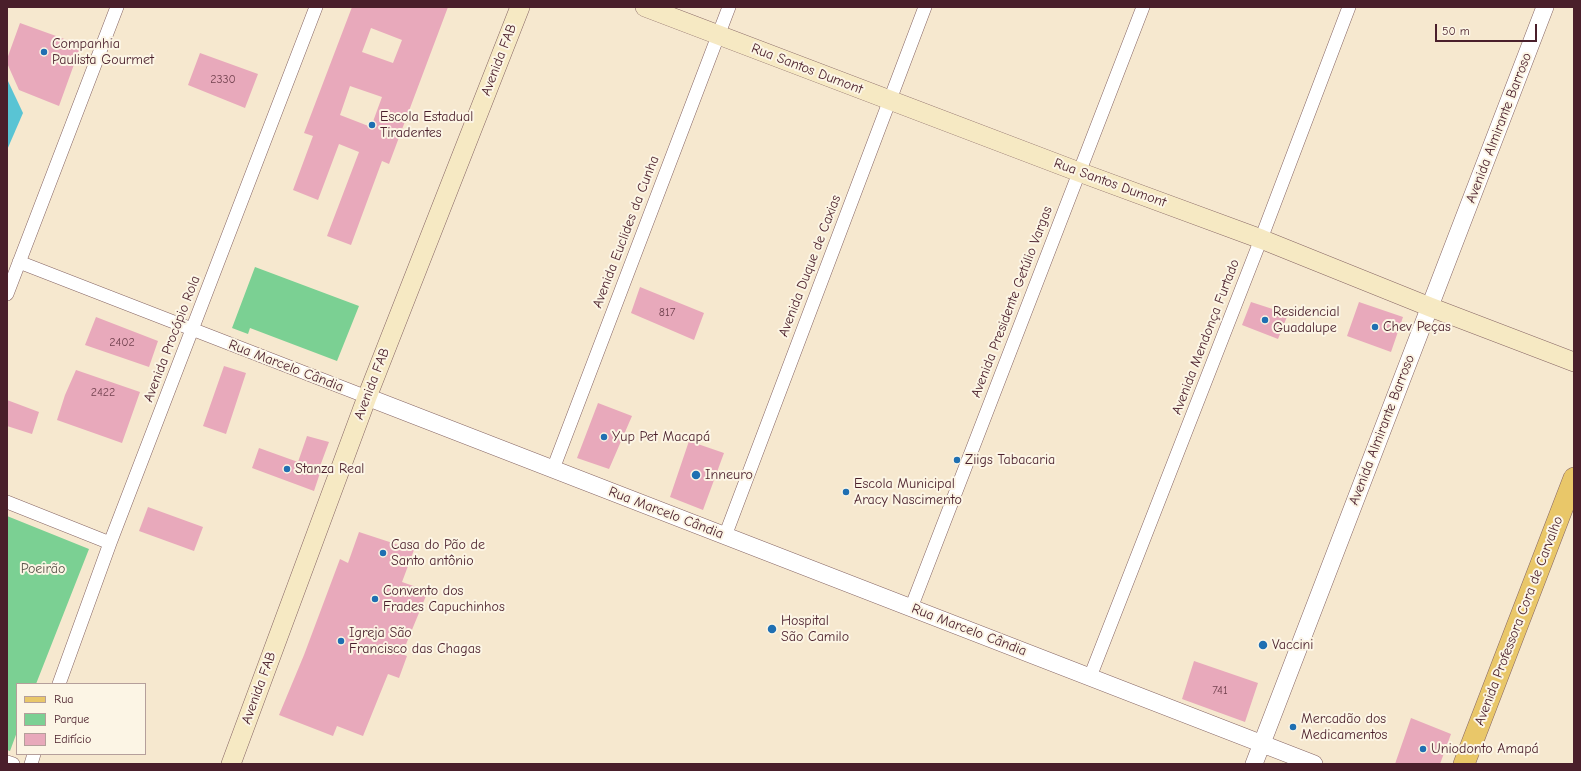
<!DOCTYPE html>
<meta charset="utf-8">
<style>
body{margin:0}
#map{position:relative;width:1581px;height:771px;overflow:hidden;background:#f6e8cf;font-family:"Comic Neue",sans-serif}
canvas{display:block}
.frame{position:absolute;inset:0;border:8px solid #4a1f2b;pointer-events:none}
.legend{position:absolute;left:16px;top:683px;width:130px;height:72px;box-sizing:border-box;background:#fcf5e5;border:1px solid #b59f9b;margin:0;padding:5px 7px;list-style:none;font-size:12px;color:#4a1f2b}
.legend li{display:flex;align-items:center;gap:8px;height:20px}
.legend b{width:20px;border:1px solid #b59f9b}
.scale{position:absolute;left:1435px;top:24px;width:102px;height:18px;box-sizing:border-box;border:2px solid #4a1f2b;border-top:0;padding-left:5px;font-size:12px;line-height:14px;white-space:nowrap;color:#4a1f2b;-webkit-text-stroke:3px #fcf5e5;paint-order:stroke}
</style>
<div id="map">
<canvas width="1581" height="771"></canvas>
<div class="frame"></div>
<ul class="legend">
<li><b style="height:5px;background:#e9c769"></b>Rua</li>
<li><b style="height:11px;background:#7bd093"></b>Parque</li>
<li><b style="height:11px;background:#e8a9bb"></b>Edifício</li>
</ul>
<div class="scale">50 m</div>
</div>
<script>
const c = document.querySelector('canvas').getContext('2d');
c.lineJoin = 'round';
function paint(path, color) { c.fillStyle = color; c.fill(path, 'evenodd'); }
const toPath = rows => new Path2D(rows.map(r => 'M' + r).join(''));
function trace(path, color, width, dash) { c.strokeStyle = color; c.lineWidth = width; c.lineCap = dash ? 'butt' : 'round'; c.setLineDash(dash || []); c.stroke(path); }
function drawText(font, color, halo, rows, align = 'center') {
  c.font = font + ' "Comic Neue",sans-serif'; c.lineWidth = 4; c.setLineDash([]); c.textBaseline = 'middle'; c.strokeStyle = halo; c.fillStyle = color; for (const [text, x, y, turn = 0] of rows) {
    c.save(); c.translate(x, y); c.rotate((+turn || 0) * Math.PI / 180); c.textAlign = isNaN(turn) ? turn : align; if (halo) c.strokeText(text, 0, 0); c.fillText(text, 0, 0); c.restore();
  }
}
paint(toPath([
 [255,267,359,306,337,361,250,328,248,334,232,328],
 [7,516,89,549,36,684,17,684,17,732,10,751,7,750]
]), '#7bd093');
paint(toPath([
 [7,79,23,113,7,150]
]), '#59c4d4');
paint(toPath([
 [352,7,448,7,389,164,382,161,351,245,327,236,359,152,339,144,318,200,293,190,313,136,304,133],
 [371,28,402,40,393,63,362,52],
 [350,86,382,97,371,127,340,115],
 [20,23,81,45,59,106,19,90,7,63,7,59],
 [200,53,258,74,245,108,188,85],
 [640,287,704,313,694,340,631,313],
 [1251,302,1288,314,1278,339,1242,325],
 [1359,302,1403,317,1391,352,1347,336],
 [96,317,158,341,149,367,85,345],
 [224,366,246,373,226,434,203,426],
 [76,370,140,392,122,443,57,420,65,395],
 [7,400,39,412,32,434,7,426],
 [598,403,632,416,609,469,577,458],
 [307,436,329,442,319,469,321,470,314,491,252,468,259,448,298,462],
 [689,441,724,453,703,510,670,497],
 [148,507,203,527,194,551,139,531],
 [359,532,414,550,402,582,428,591,402,654,407,656,399,678,388,674,363,736,337,726,333,736,279,715,304,655,340,559,348,563],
 [1194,661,1258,683,1245,722,1182,699],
 [1411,718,1451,734,1440,764,1395,764]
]), '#e8a9bb');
const minor = toPath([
 [19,262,367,397],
 [7,294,117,7],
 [553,469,729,7],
 [7,502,110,543],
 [725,536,925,7],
 [911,608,1143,7],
 [1090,677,1261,239,1349,7],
 [59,684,110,543,316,7],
 [7,762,13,764],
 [31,764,34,754]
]);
const tertiary = toPath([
 [367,397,1314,764],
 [1254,764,1545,7]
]);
const secondary = toPath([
 [645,7,1079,172,1261,239,1430,307,1574,362],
 [231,764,367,397,520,7]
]);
const primary = toPath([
 [1464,764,1574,478]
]);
trace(minor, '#866564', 14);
trace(tertiary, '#866564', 18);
trace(secondary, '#866564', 20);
trace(primary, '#866564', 22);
trace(minor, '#fff', 13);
trace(tertiary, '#fff', 17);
trace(secondary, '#f6e9c3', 19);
trace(primary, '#e9c769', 21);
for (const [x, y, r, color] of [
 [44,52,4,"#1f6fb2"],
 [372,125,4,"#1f6fb2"],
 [1265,320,4,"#1f6fb2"],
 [1375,327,4,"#1f6fb2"],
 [604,437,4,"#1f6fb2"],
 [957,460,4,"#1f6fb2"],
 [287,469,4,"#1f6fb2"],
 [696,475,5,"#1f6fb2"],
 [846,492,4,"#1f6fb2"],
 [383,553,4,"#1f6fb2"],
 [375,599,4,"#1f6fb2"],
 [772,629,5,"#1f6fb2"],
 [341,641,4,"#1f6fb2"],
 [1263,645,5,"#1f6fb2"],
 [1293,727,4,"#1f6fb2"],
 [1423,749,4,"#1f6fb2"]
]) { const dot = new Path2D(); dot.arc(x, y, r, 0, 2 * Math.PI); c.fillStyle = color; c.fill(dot); trace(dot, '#fcf5e5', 1.5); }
drawText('12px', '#72424f', null, [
 ["2330",223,80],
 ["817",667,313],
 ["2402",122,343],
 ["2422",103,393],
 ["741",1220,691]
]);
drawText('14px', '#4a1f2b', '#fcf5e5', [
 ["Companhia",52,44],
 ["Paulista Gourmet",52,60],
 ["Escola Estadual",380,117],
 ["Tiradentes",380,133],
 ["Residencial",1273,312],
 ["Guadalupe",1273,328],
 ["Chev Peças",1383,327],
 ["Yup Pet Macapá",612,437],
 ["Ziigs Tabacaria",965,460],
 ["Stanza Real",295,469],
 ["Inneuro",705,475],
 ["Escola Municipal",854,484],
 ["Aracy Nascimento",854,500],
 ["Casa do Pão de",391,545],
 ["Santo antônio",391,561],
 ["Convento dos",383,591],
 ["Frades Capuchinhos",383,607],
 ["Hospital",781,621],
 ["São Camilo",781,637],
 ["Igreja São",349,633],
 ["Francisco das Chagas",349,649],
 ["Vaccini",1272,645],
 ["Mercadão dos",1301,719],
 ["Medicamentos",1301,735],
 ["Uniodonto Amapá",1431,749]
], 'left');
drawText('14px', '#4a1f2b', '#fcf5e5', [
 ["Avenida FAB",499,60,-69],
 ["Rua Santos Dumont",807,69,21],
 ["Avenida Almirante Barroso",1499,128,-69],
 ["Rua Santos Dumont",1110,183,20],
 ["Avenida Euclides da Cunha",626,232,-69],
 ["Avenida Duque de Caxias",810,266,-69],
 ["Avenida Presidente Getúlio Vargas",1012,302,-69],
 ["Avenida Mendonça Furtado",1206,337,-69],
 ["Avenida Procópio Rola",172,339,-69],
 ["Rua Marcelo Cândia",286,366,21],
 ["Avenida FAB",372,384,-69],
 ["Avenida Almirante Barroso",1382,430,-69],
 ["Rua Marcelo Cândia",666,513,21],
 ["Avenida Professora Cora de Carvalho",1519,621,-69],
 ["Rua Marcelo Cândia",969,630,21],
 ["Avenida FAB",259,688,-70]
]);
drawText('14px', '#59544a', '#fcf5e5', [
 ["Poeirão",43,569]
]);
</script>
